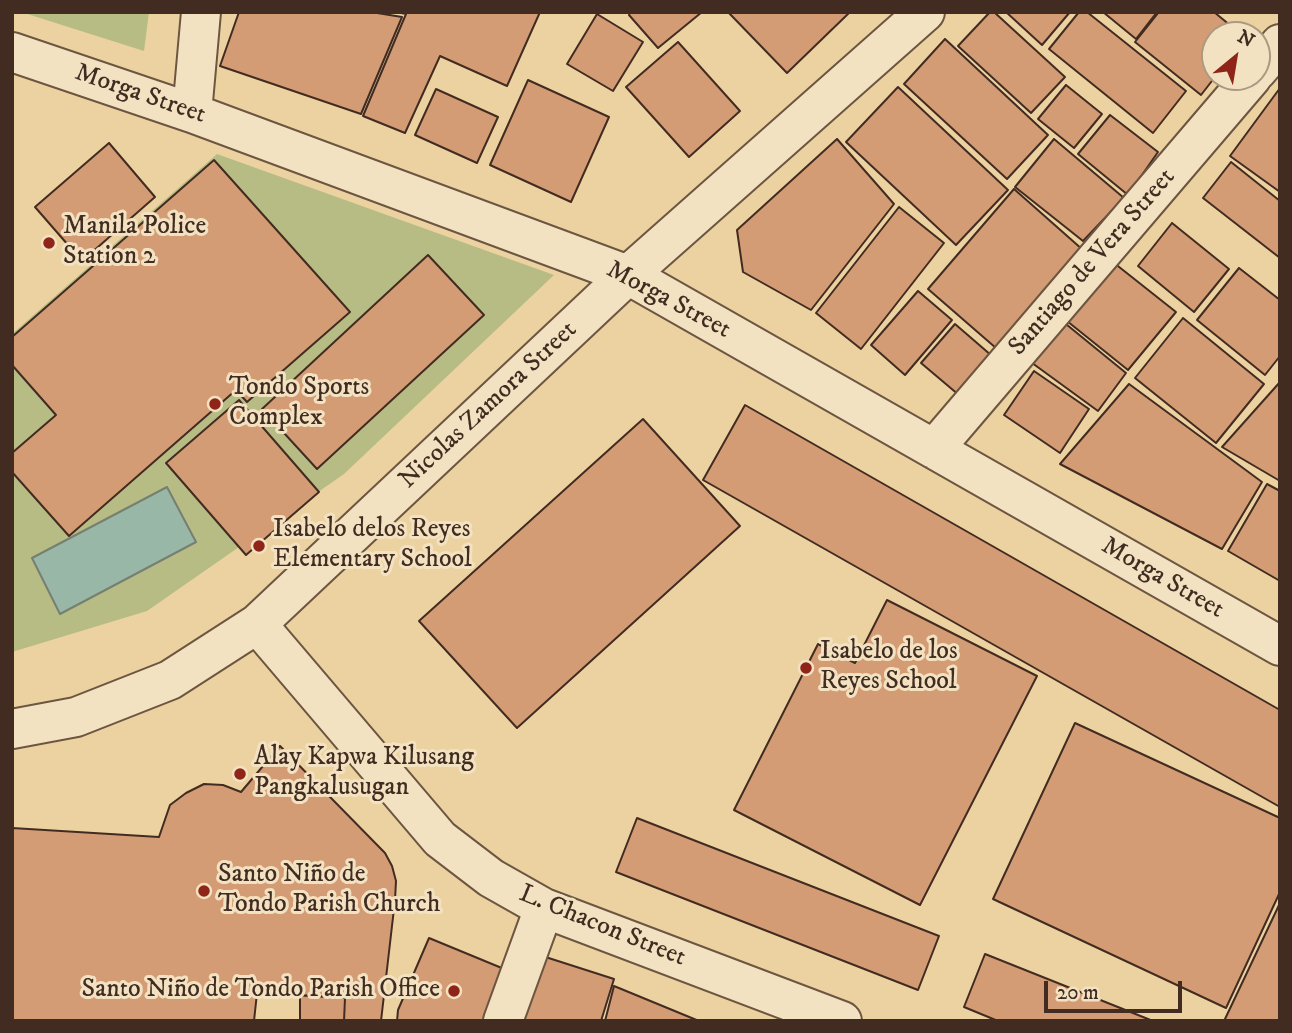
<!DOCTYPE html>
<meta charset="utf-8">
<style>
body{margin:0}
#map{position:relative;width:1292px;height:1033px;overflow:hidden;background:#ecd2a1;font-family:"IM FELL DW Pica",serif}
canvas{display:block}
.frame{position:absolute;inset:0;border:14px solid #422c21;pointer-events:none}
.north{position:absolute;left:1201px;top:21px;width:70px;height:70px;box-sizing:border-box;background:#f3e2c2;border:2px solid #ac9982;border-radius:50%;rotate:30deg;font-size:19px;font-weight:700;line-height:28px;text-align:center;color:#422c21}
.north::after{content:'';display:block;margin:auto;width:24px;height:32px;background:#8f2418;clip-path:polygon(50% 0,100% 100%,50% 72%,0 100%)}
.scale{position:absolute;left:1044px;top:981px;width:138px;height:32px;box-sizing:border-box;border:4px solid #422c21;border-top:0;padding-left:9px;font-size:21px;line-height:24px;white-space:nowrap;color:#422c21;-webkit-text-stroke:5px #f3e2c2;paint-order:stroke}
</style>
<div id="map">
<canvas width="1292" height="1033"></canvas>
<div class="frame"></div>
<div class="north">N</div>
<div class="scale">20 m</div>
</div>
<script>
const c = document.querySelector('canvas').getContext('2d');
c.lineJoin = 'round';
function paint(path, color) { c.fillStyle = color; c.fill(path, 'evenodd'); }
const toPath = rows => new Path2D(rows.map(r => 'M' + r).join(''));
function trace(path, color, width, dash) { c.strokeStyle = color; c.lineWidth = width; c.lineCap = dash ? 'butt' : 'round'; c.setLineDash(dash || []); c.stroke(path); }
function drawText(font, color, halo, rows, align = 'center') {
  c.font = font + ' "IM FELL DW Pica",serif'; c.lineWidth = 6; c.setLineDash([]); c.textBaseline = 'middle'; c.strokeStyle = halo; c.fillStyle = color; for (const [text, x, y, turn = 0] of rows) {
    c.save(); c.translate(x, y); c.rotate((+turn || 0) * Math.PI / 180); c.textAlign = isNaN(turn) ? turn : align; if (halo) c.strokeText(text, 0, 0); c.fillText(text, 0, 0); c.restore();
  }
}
paint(toPath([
 [21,12,149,12,144,51],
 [217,154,554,275,344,474,147,611,12,652,12,334]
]), '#b7bc84');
const water = toPath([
 [167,487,196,542,60,614,32,558,167,487]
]);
paint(water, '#99b7a6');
trace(water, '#767f71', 2);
const building = toPath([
 [239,12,371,12,402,17,361,114,220,66,239,12],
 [396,12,540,12,507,86,440,56,405,133,363,116,406,14,396,12],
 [630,12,702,12,658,48,629,15,630,12],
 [728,12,850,12,787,73,728,12],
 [990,12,994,12,1065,77,1031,113,958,46,990,12],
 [1006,12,1070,12,1042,45,1006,12],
 [1079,12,1087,12,1186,91,1153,133,1049,49,1079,12],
 [1103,12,1157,12,1136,39,1103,12],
 [1159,12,1214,12,1242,35,1215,35,1215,77,1201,95,1135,42,1159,12],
 [597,14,643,42,613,91,567,64,597,14],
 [945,39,1048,135,1007,179,904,84,945,39],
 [678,42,740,111,689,157,626,87,678,42],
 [528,80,609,117,571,202,490,165,528,80],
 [1066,85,1102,114,1074,148,1038,119,1066,85],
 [898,87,1008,190,956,245,846,142,898,87],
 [1280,88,1280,192,1230,156,1280,88],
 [436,89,498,117,477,163,415,135,436,89],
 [1110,115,1158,152,1128,195,1078,154,1110,115],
 [837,139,894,204,811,310,743,272,737,230,837,139],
 [1054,139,1124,198,1083,241,1015,187,1054,139],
 [109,143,155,197,82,261,35,207,109,143],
 [214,160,350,312,247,402,236,390,69,536,12,472,12,453,56,415,12,365,12,337,214,160],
 [1231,162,1280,201,1280,258,1203,198,1231,162],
 [1014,189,1083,250,1004,355,928,289,1014,189],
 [899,207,944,243,861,349,816,313,899,207],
 [1172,223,1229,269,1194,312,1138,266,1172,223],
 [428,255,484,315,317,469,262,409,428,255],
 [1104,255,1176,312,1128,370,1057,313,1104,255],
 [1239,268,1280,300,1280,356,1265,375,1197,320,1239,268],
 [918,291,952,320,905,375,871,345,918,291],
 [1183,318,1264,384,1216,443,1135,378,1183,318],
 [1061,320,1126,373,1098,411,1028,360,1061,320],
 [955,324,999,362,966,401,921,363,955,324],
 [1034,371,1089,409,1060,453,1004,415,1034,371],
 [1280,382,1280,481,1222,447,1280,382],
 [1129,384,1262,482,1222,549,1060,464,1129,384],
 [239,400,319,492,246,555,166,463,239,400],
 [745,405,1280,710,1280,807,703,480,745,405],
 [643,419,740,526,517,728,419,621,643,419],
 [1267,484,1280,491,1280,581,1228,551,1267,484],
 [887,600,1037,676,920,905,734,810,818,644,855,663,887,600],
 [1075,723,1280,818,1280,892,1226,1008,993,899,1075,723],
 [280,746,385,853,392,866,396,881,395,900,381,1021,344,1021,345,998,257,993,254,1021,12,1021,12,828,159,837,170,805,186,793,204,784,223,785,241,792,280,746],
 [637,818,939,936,918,990,616,872,637,818],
 [1280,903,1280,1021,1228,1021,1225,1019,1280,903],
 [429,938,509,971,489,1021,397,1021,398,1010,429,938],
 [533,953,614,979,601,1021,513,1021,533,953],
 [985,954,1153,1021,998,1021,964,1007,985,954],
 [614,986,699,1021,605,1021,614,986],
 [300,995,345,998,344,1021,300,1021,300,995]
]);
paint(building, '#d49c75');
trace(building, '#422c21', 2);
const minor = toPath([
 [12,52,192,113,628,275,1280,646],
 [1257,71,1280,44],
 [192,113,201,12],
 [934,449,1252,77],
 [257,624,440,839,491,878,544,908,842,1021],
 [12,729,76,717,170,680,257,624,628,275,925,12],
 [503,1021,544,908]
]);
trace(minor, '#6c5641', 42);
trace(minor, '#f3e2c2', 38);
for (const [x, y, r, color] of [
 [49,243,7,"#8f2418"],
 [215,404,7,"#8f2418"],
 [259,546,7,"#8f2418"],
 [806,668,7,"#8f2418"],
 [240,774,7,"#8f2418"],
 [204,891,7,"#8f2418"],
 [454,991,7,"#8f2418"]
]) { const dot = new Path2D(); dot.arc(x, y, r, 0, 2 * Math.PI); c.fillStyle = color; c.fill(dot); trace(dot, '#f3e2c2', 2.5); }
drawText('26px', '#422c21', '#f3e2c2', [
 ["Morga Street",140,95,19],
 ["Santiago de Vera Street",1093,263,-49],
 ["Morga Street",668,301,28],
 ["Nicolas Zamora Street",489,406,-43],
 ["Morga Street",1162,579,30],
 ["L. Chacon Street",602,927,22]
]);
drawText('26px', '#422c21', '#f3e2c2', [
 ["Manila Police",63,228],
 ["Station 2",63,258],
 ["Tondo Sports",229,389],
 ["Complex",229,419],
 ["Isabelo delos Reyes",273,531],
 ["Elementary School",273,561],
 ["Isabelo de los",820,653],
 ["Reyes School",820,683],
 ["Alay Kapwa Kilusang",254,759],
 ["Pangkalusugan",254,789],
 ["Santo Niño de",218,876],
 ["Tondo Parish Church",218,906],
 ["Santo Niño de Tondo Parish Office",440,991,"right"]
], 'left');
</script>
